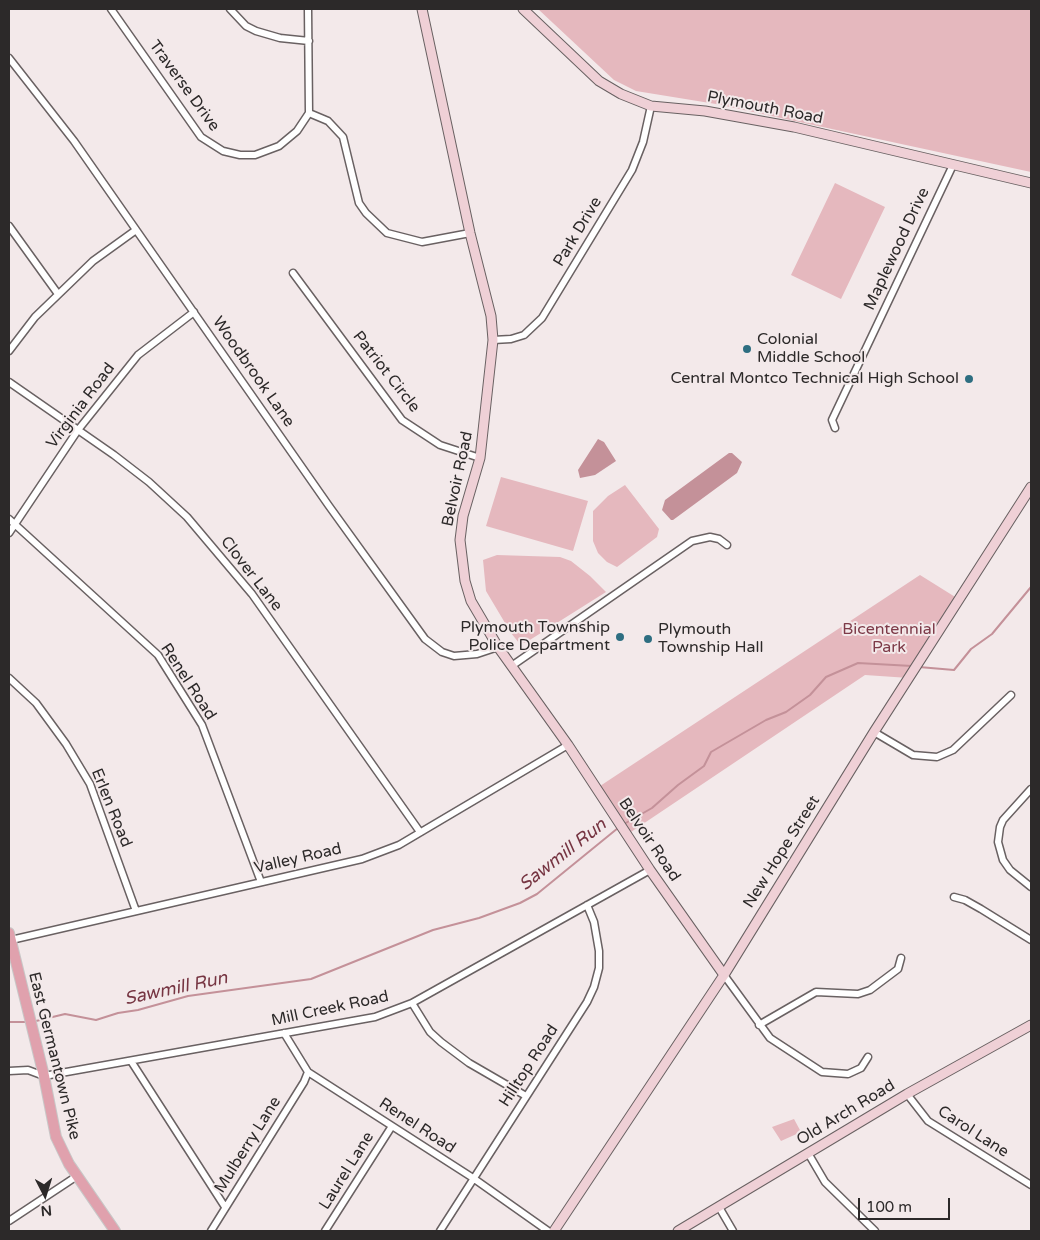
<!DOCTYPE html>
<style>
body{margin:0}
#map{position:relative;width:1040px;height:1240px;overflow:hidden;background:#f3e9ea;font-family:"Varela Round",sans-serif}
canvas{display:block}
.frame{position:absolute;inset:0;border:10px solid #2c2929;pointer-events:none}
.north{position:absolute;left:20px;top:1170px;width:50px;height:50px;-webkit-text-stroke:4px #f3e9ea;paint-order:stroke;rotate:175deg;font-size:14px;font-weight:700;line-height:20px;text-align:center;color:#2c2929}
.north::after{content:'';display:block;margin:auto;width:18px;height:22px;background:#2c2929;clip-path:polygon(50% 0,100% 100%,50% 72%,0 100%)}
.scale{position:absolute;left:858px;top:1198px;width:92px;height:22px;box-sizing:border-box;border:2px solid #2c2929;border-top:0;padding-left:6px;font-size:15px;line-height:18px;white-space:nowrap;color:#2c2929;-webkit-text-stroke:4px #f3e9ea;paint-order:stroke}
</style>
<div id="map">
<canvas width="1040" height="1240"></canvas>
<div class="frame"></div>
<div class="north">N</div>
<div class="scale">100 m</div>
</div>
<script>
const c = document.querySelector('canvas').getContext('2d');
c.lineJoin = 'round';
function paint(path, color) { c.fillStyle = color; c.fill(path, 'evenodd'); }
const toPath = rows => new Path2D(rows.map(r => 'M' + r).join(''));
function trace(path, color, width, dash) { c.strokeStyle = color; c.lineWidth = width; c.lineCap = dash ? 'butt' : 'round'; c.setLineDash(dash || []); c.stroke(path); }
function drawText(font, color, halo, rows, align = 'center') {
  c.font = font + ' "Varela Round",sans-serif'; c.lineWidth = 4; c.setLineDash([]); c.textBaseline = 'middle'; c.strokeStyle = halo; c.fillStyle = color; for (const [text, x, y, turn = 0] of rows) {
    c.save(); c.translate(x, y); c.rotate((+turn || 0) * Math.PI / 180); c.textAlign = isNaN(turn) ? turn : align; if (halo) c.strokeText(text, 0, 0); c.fillText(text, 0, 0); c.restore();
  }
}
paint(toPath([
 [538,9,1031,9,1031,172,716,104,636,91,614,80],
 [835,183,885,207,841,299,791,275],
 [501,477,588,501,573,551,486,526],
 [625,485,659,529,657,537,617,567,607,562,598,553,593,541,593,511,608,496],
 [497,555,560,557,571,561,590,576,606,592,525,643,519,643,511,633,486,591,483,560],
 [920,575,960,600,909,678,865,675,628,834,597,788],
 [794,1119,801,1132,781,1141,772,1127]
]), '#e5b8be');
paint(toPath([
 [598,439,604,442,616,461,595,475,580,478,578,470],
 [729,453,732,453,742,462,737,473,673,520,671,520,662,510,665,500]
]), '#c49199');
trace(toPath([
 [919,667,954,670,971,649,992,634,1031,587],
 [624,824,652,808,678,785,704,766,711,752,766,720,786,712,810,695,826,677,858,663,912,666],
 [36,1021,65,1014,96,1020,118,1013,138,1010,188,996,311,979,433,930,479,918,520,903,537,894,618,828],
 [9,1022,25,1022]
]), '#c49199', 2);
const street = toPath([
 [111,9,201,137,223,151,240,155,255,155,279,146,297,131,309,113,308,9],
 [230,9,246,26,256,31,280,38,309,41],
 [9,58,74,141,329,506,425,639,442,652,454,656,477,654,498,647],
 [309,113,328,121,343,137,359,203,366,213,387,233,422,242,470,233],
 [9,226,58,294],
 [293,273,402,420,440,445,480,458],
 [493,340,511,339,524,335,542,318,632,170,643,142,651,106],
 [9,351,35,317,93,261,136,230],
 [9,382,114,455,149,482,187,517,252,594,420,832],
 [835,428,832,420,953,165],
 [9,519,158,655,202,725,261,882],
 [9,533,78,430,138,355,194,312],
 [513,665,692,541,710,537,719,539,727,545],
 [9,678,36,703,66,744,90,784,136,911],
 [874,732,913,755,937,757,953,750,1011,695],
 [1031,789,1003,820,1000,827,998,842,1003,860,1010,870,1031,887],
 [954,897,965,900,981,909,1031,940],
 [11,940,362,859,399,845,568,745],
 [724,975,770,1038,822,1072,848,1074,861,1068,868,1057],
 [412,1003,430,1032,441,1042,469,1063,526,1096],
 [759,1025,816,992,858,994,870,990,898,969,901,958],
 [284,1033,308,1072,473,1178,548,1231],
 [131,1061,225,1207],
 [9,1071,28,1070,44,1076,375,1017,412,1003,650,870],
 [907,1094,928,1121,1031,1185],
 [808,1153,825,1182,875,1231],
 [719,1207,733,1231],
 [9,1221,77,1176],
 [211,1231,304,1082,308,1072],
 [325,1231,392,1126],
 [440,1231,587,1002,594,987,599,968,599,951,594,922,587,905]
]);
const secondary = toPath([
 [422,9,470,233,491,316,493,340,480,458,463,516,460,540,465,581,471,601,498,647,568,745,650,870,724,975],
 [523,9,599,81,621,94,651,106,705,111,794,127,1031,183],
 [554,1231,724,975,874,732,1031,487],
 [678,1231,907,1094,1031,1025]
]);
const primary = toPath([
 [9,933,44,1076,56,1137,69,1164,115,1231]
]);
trace(street, '#696162', 9);
trace(secondary, '#696162', 11);
trace(primary, '#c8c7c7', 12);
trace(street, '#fff', 6);
trace(secondary, '#efd0d6', 9);
trace(primary, '#e0a1ad', 10);
for (const [x, y, r, color] of [
 [747,349,5,"#2d6e81"],
 [969,379,5,"#2d6e81"],
 [620,637,5,"#2d6e81"],
 [648,639,5,"#2d6e81"]
]) { const dot = new Path2D(); dot.arc(x, y, r, 0, 2 * Math.PI); c.fillStyle = color; c.fill(dot); trace(dot, '#f3e9ea', 2); }
drawText('16px', '#2c2929', '#f3e9ea', [
 ["Traverse Drive",184,86,54],
 ["Plymouth Road",765,108,11],
 ["Park Drive",578,232,-59],
 ["Maplewood Drive",897,249,-65],
 ["Woodbrook Lane",253,372,55],
 ["Patriot Circle",386,372,52],
 ["Virginia Road",81,406,-53],
 ["Belvoir Road",458,479,-78],
 ["Clover Lane",251,574,52],
 ["Renel Road",188,682,57],
 ["Erlen Road",111,808,68],
 ["Belvoir Road",649,840,56],
 ["New Hope Street",782,852,-58],
 ["Valley Road",298,859,-13],
 ["Mill Creek Road",330,1009,-12],
 ["East Germantown Pike",54,1056,76],
 ["Hilltop Road",529,1066,-57],
 ["Old Arch Road",846,1113,-31],
 ["Renel Road",417,1126,33],
 ["Carol Lane",973,1132,33],
 ["Mulberry Lane",248,1145,-58],
 ["Laurel Lane",347,1171,-58]
]);
drawText('16px', '#2c2929', '#f3e9ea', [
 ["Colonial",757,340],
 ["Middle School",757,358],
 ["Central Montco Technical High School",959,379,"right"],
 ["Plymouth Township",610,628,"right"],
 ["Police Department",610,646,"right"],
 ["Plymouth",658,630],
 ["Township Hall",658,648]
], 'left');
drawText('16px', '#7d3a48', '#f3e9ea', [
 ["Bicentennial",889,630],
 ["Park",889,648]
]);
drawText('italic 18px', '#763542', '#f3e9ea', [
 ["Sawmill Run",563,855,-38],
 ["Sawmill Run",176,989,-12]
]);
</script>
